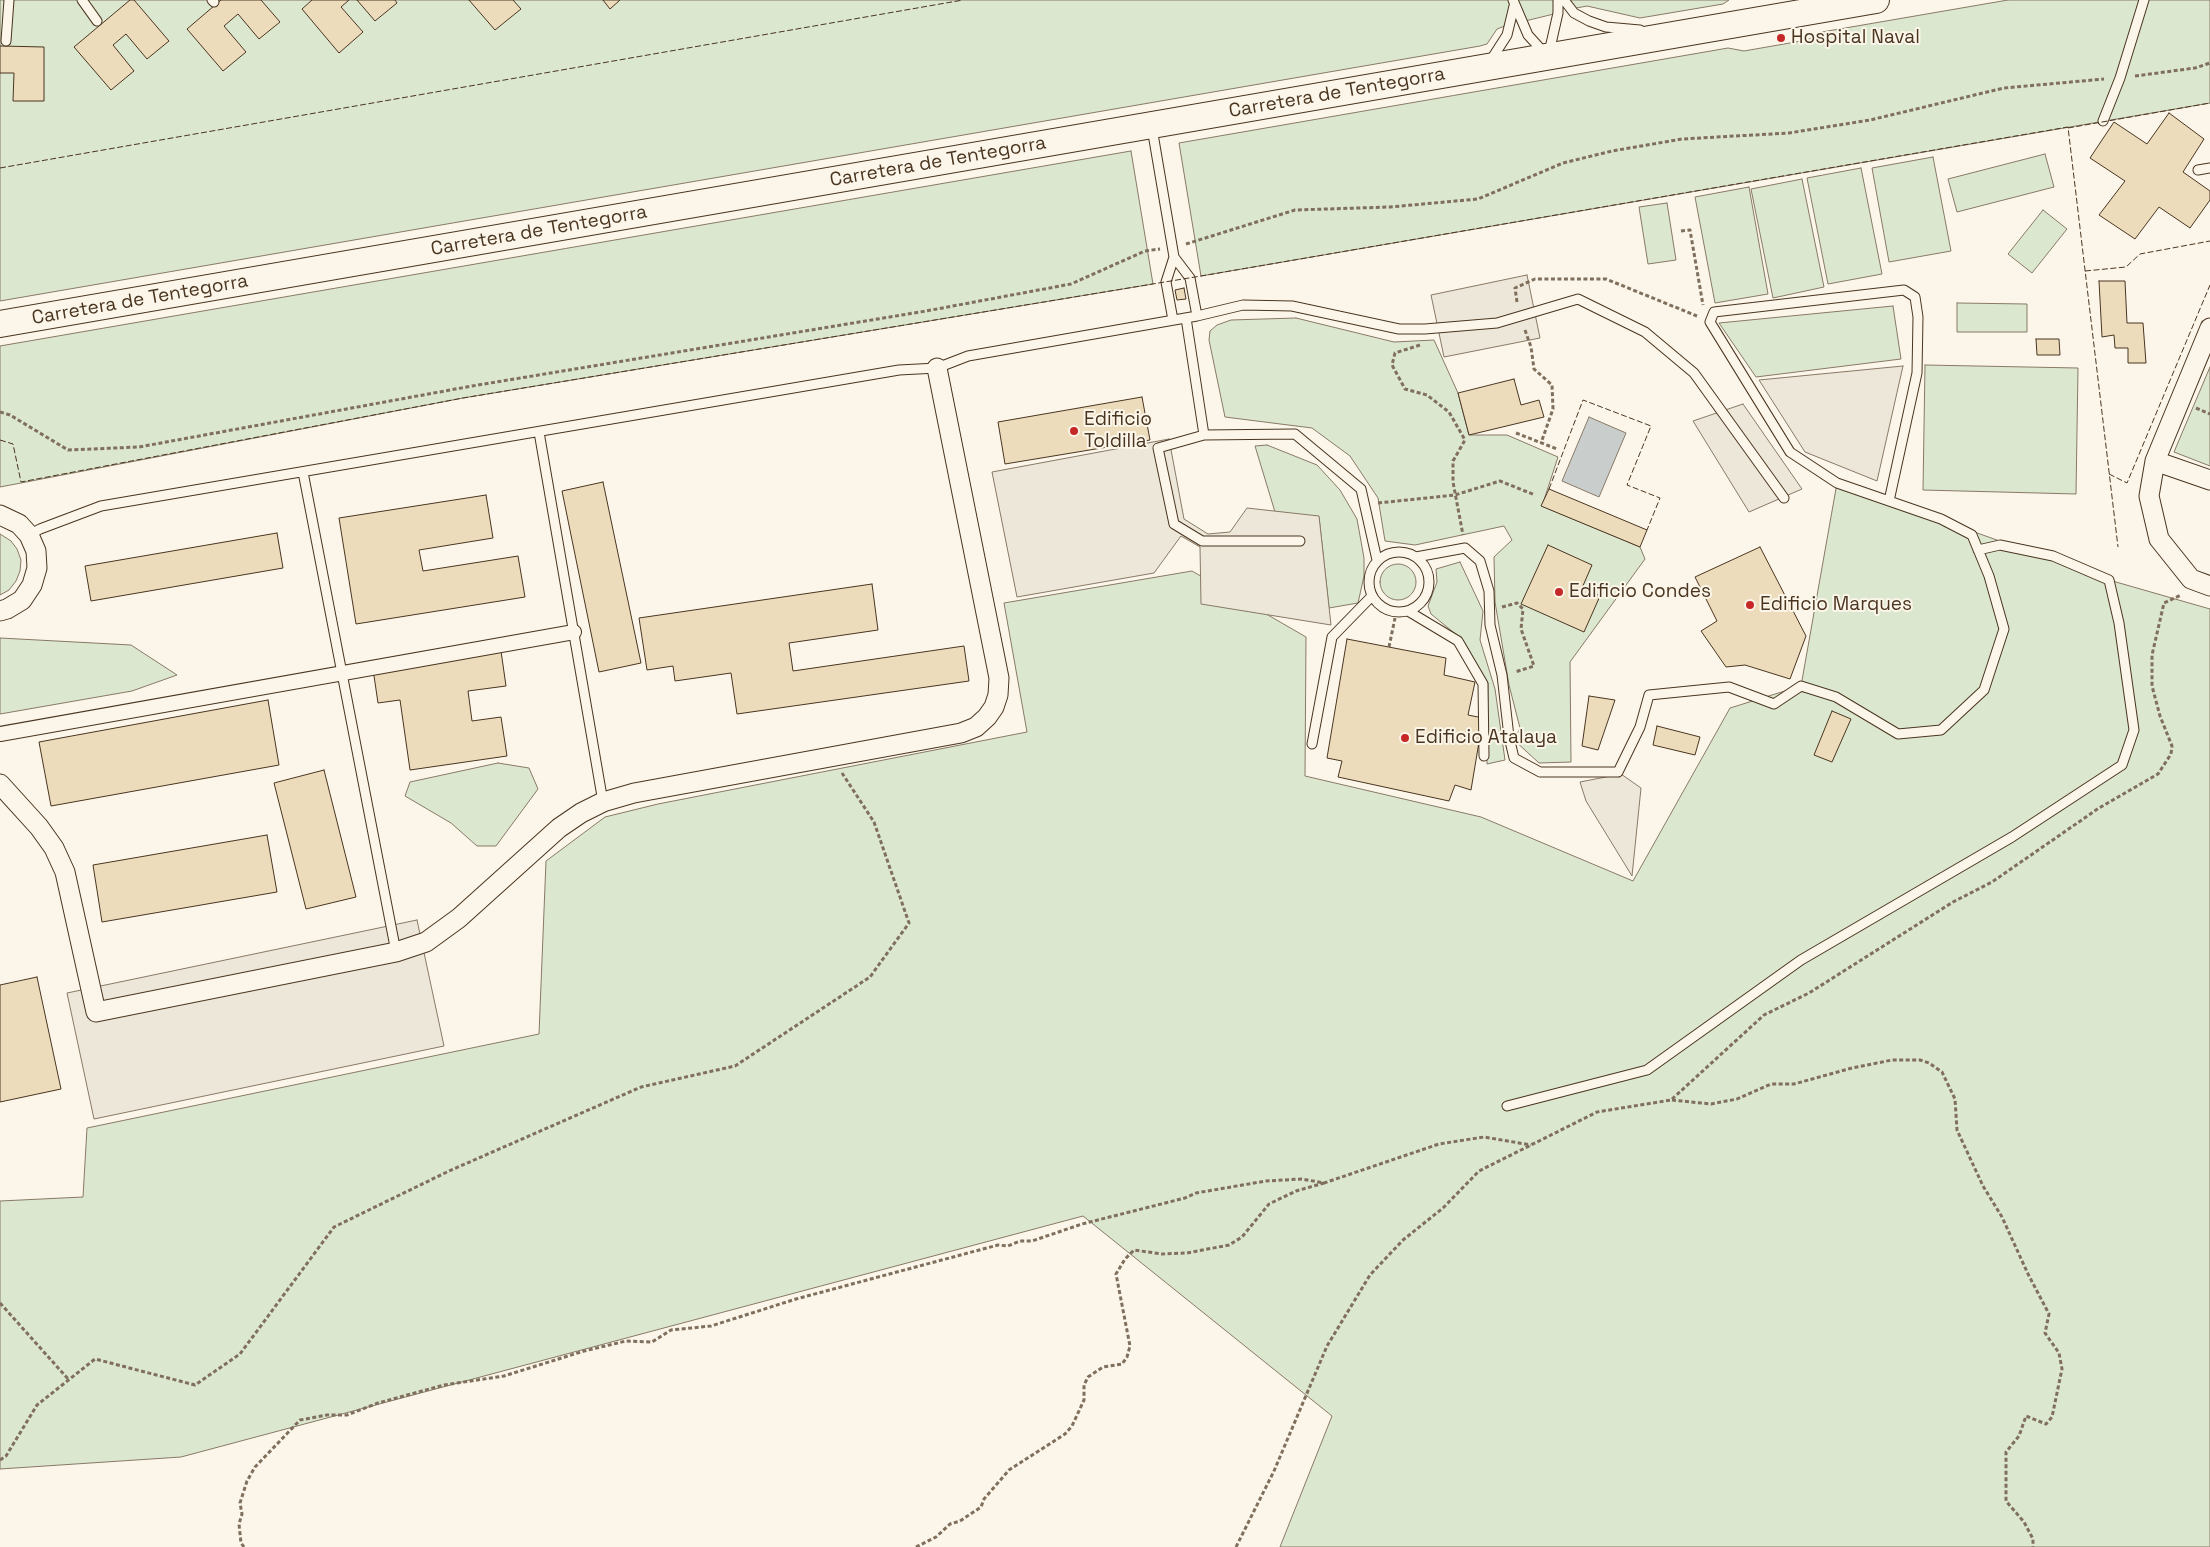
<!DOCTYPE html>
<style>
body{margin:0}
canvas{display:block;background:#fbf6e9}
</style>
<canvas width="2210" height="1547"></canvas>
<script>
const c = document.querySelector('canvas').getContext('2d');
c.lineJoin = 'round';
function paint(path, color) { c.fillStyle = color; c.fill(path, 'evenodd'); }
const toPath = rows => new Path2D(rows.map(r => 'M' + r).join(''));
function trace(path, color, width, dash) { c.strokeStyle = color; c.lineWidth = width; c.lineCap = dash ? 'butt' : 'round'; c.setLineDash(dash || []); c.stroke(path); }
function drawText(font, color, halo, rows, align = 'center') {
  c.font = font + ' "Space Grotesk",sans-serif'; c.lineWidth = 4; c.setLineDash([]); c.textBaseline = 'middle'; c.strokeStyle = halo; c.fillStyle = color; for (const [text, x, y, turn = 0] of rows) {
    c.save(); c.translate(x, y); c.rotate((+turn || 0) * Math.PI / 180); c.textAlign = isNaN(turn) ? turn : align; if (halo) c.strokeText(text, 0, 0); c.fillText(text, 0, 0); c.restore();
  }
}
const green = toPath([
 [0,0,1558,0,1558,13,1521,22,1514,7,1510,24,1497,29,1487,44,1480,46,0,301,0,0],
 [1564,0,1729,0,1723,4,1640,18,1587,6,1571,9,1564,0],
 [2008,0,2210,0,2210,103,1201,276,1179,143,1728,48,1744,51,1807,40,1822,32,2008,0],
 [1131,151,1153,284,463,398,0,487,0,346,1131,151],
 [2045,154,2054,187,1957,212,1948,179,2045,154],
 [1933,157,1951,251,1889,262,1872,168,1933,157],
 [1861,168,1882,274,1828,284,1807,178,1861,168],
 [1802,179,1824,287,1773,298,1751,189,1802,179],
 [1749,187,1768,294,1715,303,1695,197,1749,187],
 [1667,203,1676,260,1648,264,1639,207,1667,203],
 [2043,210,2067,229,2032,273,2008,254,2043,210],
 [1957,303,2027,304,2027,332,1957,332,1957,303],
 [1893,306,1901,359,1756,377,1719,323,1893,306],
 [1296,318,1394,342,1434,340,1458,393,1469,435,1507,435,1558,457,1542,506,1640,547,1645,559,1570,662,1571,762,1539,763,1514,740,1520,728,1509,685,1495,602,1494,557,1512,540,1504,526,1415,545,1385,541,1378,498,1350,456,1312,428,1225,417,1209,340,1210,331,1217,325,1231,320,1296,318],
 [1925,365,2078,368,2076,494,1923,490,1925,365],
 [2210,367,2210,466,2174,452,2210,367],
 [1267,445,1317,465,1340,490,1357,519,1364,558,1364,576,1358,603,1329,608,1319,517,1275,512,1255,446,1267,445],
 [1837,483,2109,580,2210,609,2210,1547,1280,1547,1332,1416,1083,1216,181,1457,0,1469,0,1201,83,1197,87,1128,539,1034,546,861,605,817,658,804,1027,732,1004,603,1192,571,1306,637,1305,776,1481,817,1633,881,1730,708,1801,686,1837,483],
 [0,534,11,541,17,549,21,560,20,571,16,581,9,590,0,595,0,534],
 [1460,562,1483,611,1480,640,1495,689,1505,760,1487,764,1488,683,1463,640,1431,614,1428,606,1437,582,1436,569,1460,562],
 '1380 582a18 18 0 1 1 36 0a18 18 0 1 1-36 0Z',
 [0,638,131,645,177,675,132,691,0,714,0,638],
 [498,763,529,768,538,789,496,846,477,846,451,823,405,796,410,782,498,763]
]);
paint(green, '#dce7d0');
trace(green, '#887966', 1);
const parking = toPath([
 [1527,275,1540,338,1444,357,1431,295,1527,275],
 [1903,366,1877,481,1805,452,1759,380,1903,366],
 [1743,404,1802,489,1749,512,1693,421,1743,404],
 [1169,439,1184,519,1208,534,1230,532,1247,508,1319,516,1331,625,1201,604,1200,547,1181,536,1154,573,1017,597,992,472,1169,439],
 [1621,774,1641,788,1632,876,1586,801,1580,782,1621,774],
 [417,920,444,1046,94,1119,67,993,417,920]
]);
paint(parking, '#ede7d9');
trace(parking, '#887966', 1);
const water = toPath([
 [1589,417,1626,433,1599,497,1562,481,1589,417]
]);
paint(water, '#c9cecd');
trace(water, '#887966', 1);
const building = toPath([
 [130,0,134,0,169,41,147,59,126,34,113,45,134,71,111,90,74,47,130,0],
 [221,0,261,0,280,22,259,39,238,14,224,26,246,52,223,71,187,29,221,0],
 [312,0,349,0,341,7,363,32,339,53,302,9,312,0],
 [357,0,395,0,397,3,375,21,357,0],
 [469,0,513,0,521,9,495,30,469,0],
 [603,0,620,0,610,9,603,0],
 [0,46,44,47,44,101,13,101,14,73,0,73,0,46],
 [2169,113,2204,139,2183,172,2210,191,2210,200,2190,228,2159,207,2135,239,2099,215,2125,181,2090,158,2114,122,2147,144,2169,113],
 [2099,281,2125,281,2127,323,2143,323,2146,363,2128,363,2128,348,2115,348,2114,335,2102,337,2099,281],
 [1184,288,1186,299,1177,300,1175,290,1184,288],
 [2036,339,2059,339,2060,355,2037,355,2036,339],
 [1514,379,1521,405,1539,400,1544,417,1469,435,1458,393,1514,379],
 [1142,397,1150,440,1005,464,998,422,1142,397],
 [603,482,641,663,599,672,562,491,603,482],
 [1549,489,1647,530,1640,547,1541,506,1549,489],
 [486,495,493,538,419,550,423,571,518,556,525,597,356,624,339,518,486,495],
 [277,533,283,568,91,601,85,566,277,533],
 [1548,545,1592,565,1582,588,1600,596,1584,632,1521,604,1548,545],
 [1760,547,1806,636,1790,679,1745,665,1726,667,1701,631,1717,621,1695,577,1760,547],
 [872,584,878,630,789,643,793,671,964,646,969,681,737,714,731,673,675,681,673,666,647,670,639,618,872,584],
 [1347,639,1446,658,1444,675,1475,682,1468,715,1483,718,1471,790,1455,785,1449,801,1338,777,1342,761,1327,758,1347,639],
 [501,651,506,686,468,691,472,721,501,717,507,756,410,770,400,700,378,703,373,669,501,651],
 [1589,696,1615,700,1598,750,1582,746,1589,696],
 [268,700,279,765,51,806,39,742,268,700],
 [1832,711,1851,719,1832,762,1814,755,1832,711],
 [1657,726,1700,737,1695,755,1653,745,1657,726],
 [324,770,356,897,306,909,274,783,324,770],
 [267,835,277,892,102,922,93,865,267,835],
 [37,977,61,1089,0,1102,0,985,37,977]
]);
paint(building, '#ecdcbc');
trace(building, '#4a3520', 1);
const service = toPath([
 [82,0,97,21],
 [212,0,214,2],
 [1513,0,1528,35,1548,57,1558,13,1558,0],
 [1564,0,1574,13,1589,21,1606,27,1640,30],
 [6,41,9,0],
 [1491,60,1507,35,1514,6],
 [2103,121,2120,78,2144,0],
 [1152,128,1174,257,1166,282,1173,320],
 [2198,170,2210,168],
 [1174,257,1190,278,1197,316],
 [1186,318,1204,435,1295,434,1361,489,1377,560],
 [539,432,603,802],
 [1204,435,1158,448,1174,524,1202,541,1300,541],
 [303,472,396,952],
 [29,535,40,529,101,506,899,370,937,368,968,356,1197,316,1243,305,1292,306,1399,329,1425,329,1497,323,1578,299,1645,332,1694,373,1784,498],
 '1369 582a30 30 0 1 1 60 0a30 30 0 1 1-60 0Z',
 [1416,557,1465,548,1480,561,1489,591,1490,625,1502,675,1509,737,1514,758,1540,772,1618,772,1640,727,1649,695,1729,687,1774,704,1801,686,1836,697,1898,734,1941,730,1984,690,2004,629,1989,576,1972,535,1941,519,1837,483,1790,452,1710,322,1714,312,1904,290,1915,297,1918,317,1917,373,1889,501],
 [1408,611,1458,641,1483,684,1484,756],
 [1312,744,1332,637,1372,596],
 [1507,1106,1647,1070,1801,960,2012,837,2122,765,2134,730,2119,623,2109,580,2053,556,2000,545,1978,550]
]);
const pedestrian = toPath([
 [0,734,574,632]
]);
const minor = toPath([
 [2210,328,2155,461,2149,496,2159,539,2191,579,2210,586],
 [2155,461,2210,480],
 [0,515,19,524,29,535,36,551,37,568,32,585,22,600,7,609,0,611],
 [0,784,39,827,54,848,65,872,96,1012,396,952,426,942,459,918,559,828,581,813,603,802,634,793,961,733,976,727,987,717,994,707,998,695,999,678,937,368]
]);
const secondary = toPath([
 [0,324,1876,0]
]);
trace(service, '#4a3520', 11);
trace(pedestrian, '#4a3520', 16);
trace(minor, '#4a3520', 21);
trace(secondary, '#4a3520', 28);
trace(toPath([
 [2135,76,2195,68,2210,63],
 [1681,231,1690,230,1703,305],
 [1186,244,1295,210,1390,207,1478,199,1563,163,1612,151,1682,139,1789,133,1870,120,2004,88,2104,79],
 [1517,302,1515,288,1535,279,1606,279,1697,316],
 [1525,330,1531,347,1534,369,1552,385,1553,409,1541,443],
 [1420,345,1395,353,1392,365,1405,389,1427,395,1449,412,1465,440,1453,461,1453,482,1463,535],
 [2196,408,2210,414],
 [0,412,10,415,68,450,139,447,472,386,926,311,1071,284,1145,251,1160,249],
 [1516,433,1557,449],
 [1378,503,1455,495,1500,481,1535,495],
 [1502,607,1517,603,1523,609,1521,629,1534,666,1515,672],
 [1389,647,1395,618],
 [1672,1100,1711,1104,1737,1099,1771,1084,1794,1084,1852,1068,1892,1060,1920,1060,1929,1063,1942,1072,1955,1099,1957,1130,1983,1186,2002,1217,2028,1274,2049,1314,2045,1333,2059,1353,2062,1369,2052,1417,2046,1424,2026,1416,2019,1436,2006,1452,2006,1501,2024,1522,2033,1539,2033,1547],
 [0,1303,69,1380],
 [0,1460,6,1456,37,1405,95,1359,195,1385,240,1354,334,1227,449,1171,641,1087,735,1066,870,977,909,923,874,822,842,773],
 [244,1547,241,1543,239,1524,242,1514,240,1503,247,1481,255,1467,300,1420,327,1415,347,1415,378,1403,444,1385,504,1376,584,1351,626,1341,652,1342,671,1330,711,1326,796,1299,998,1245,1008,1246,1020,1241,1032,1241,1082,1224,1185,1198,1196,1193,1266,1181,1302,1179,1324,1183,1439,1144,1484,1137,1531,1145],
 [916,1547,936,1537,950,1524,960,1521,981,1507,984,1499,1009,1470,1065,1434,1072,1426,1084,1400,1084,1385,1088,1377,1103,1367,1122,1364,1127,1357,1130,1346,1116,1274,1125,1259,1134,1250,1162,1254,1187,1253,1229,1245,1242,1237,1269,1204,1296,1191,1324,1183],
 [1236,1547,1274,1471,1327,1346,1370,1275,1403,1240,1443,1208,1479,1171,1597,1112,1671,1100,1764,1015,1809,993,1953,902,1992,882,2099,808,2158,774,2171,754,2172,746,2160,716,2152,686,2152,655,2164,603,2181,595]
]), '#7f6f5c', 3, [4, 2.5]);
trace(service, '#fbf6e9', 9);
trace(pedestrian, '#fbf6e9', 14);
trace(minor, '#fbf6e9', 19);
trace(secondary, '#fbf6e9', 26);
trace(toPath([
 [2068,128,2210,103],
 [0,168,963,0],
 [2085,271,2126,267,2140,254,2210,241],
 [0,440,13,444,21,482,463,398,1201,276,2068,127,2118,547],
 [2109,474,2127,483,2210,285],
 [1549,489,1583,400,1651,426,1627,485,1660,498,1647,530]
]), '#4a3520', 1, [6, 2.5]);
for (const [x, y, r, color] of [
 [1781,38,5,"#c62828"],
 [1074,431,5,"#c62828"],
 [1559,592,5,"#c62828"],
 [1750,605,5,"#c62828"],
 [1405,738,5,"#c62828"]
]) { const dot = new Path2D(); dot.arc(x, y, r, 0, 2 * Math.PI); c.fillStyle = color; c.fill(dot); trace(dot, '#fbf6e9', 2); }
drawText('19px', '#4a3520', '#fbf6e9', [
 ["Hospital Naval",1791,38],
 ["Edificio",1084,420],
 ["Toldilla",1084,442],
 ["Edificio Condes",1569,592],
 ["Edificio Marques",1760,605],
 ["Edificio Atalaya",1415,738]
], 'left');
drawText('19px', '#4a3520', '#fbf6e9', [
 ["Carretera de Tentegorra",1337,93,-10],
 ["Carretera de Tentegorra",938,162,-10],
 ["Carretera de Tentegorra",539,231,-10],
 ["Carretera de Tentegorra",140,300,-10]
]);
</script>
